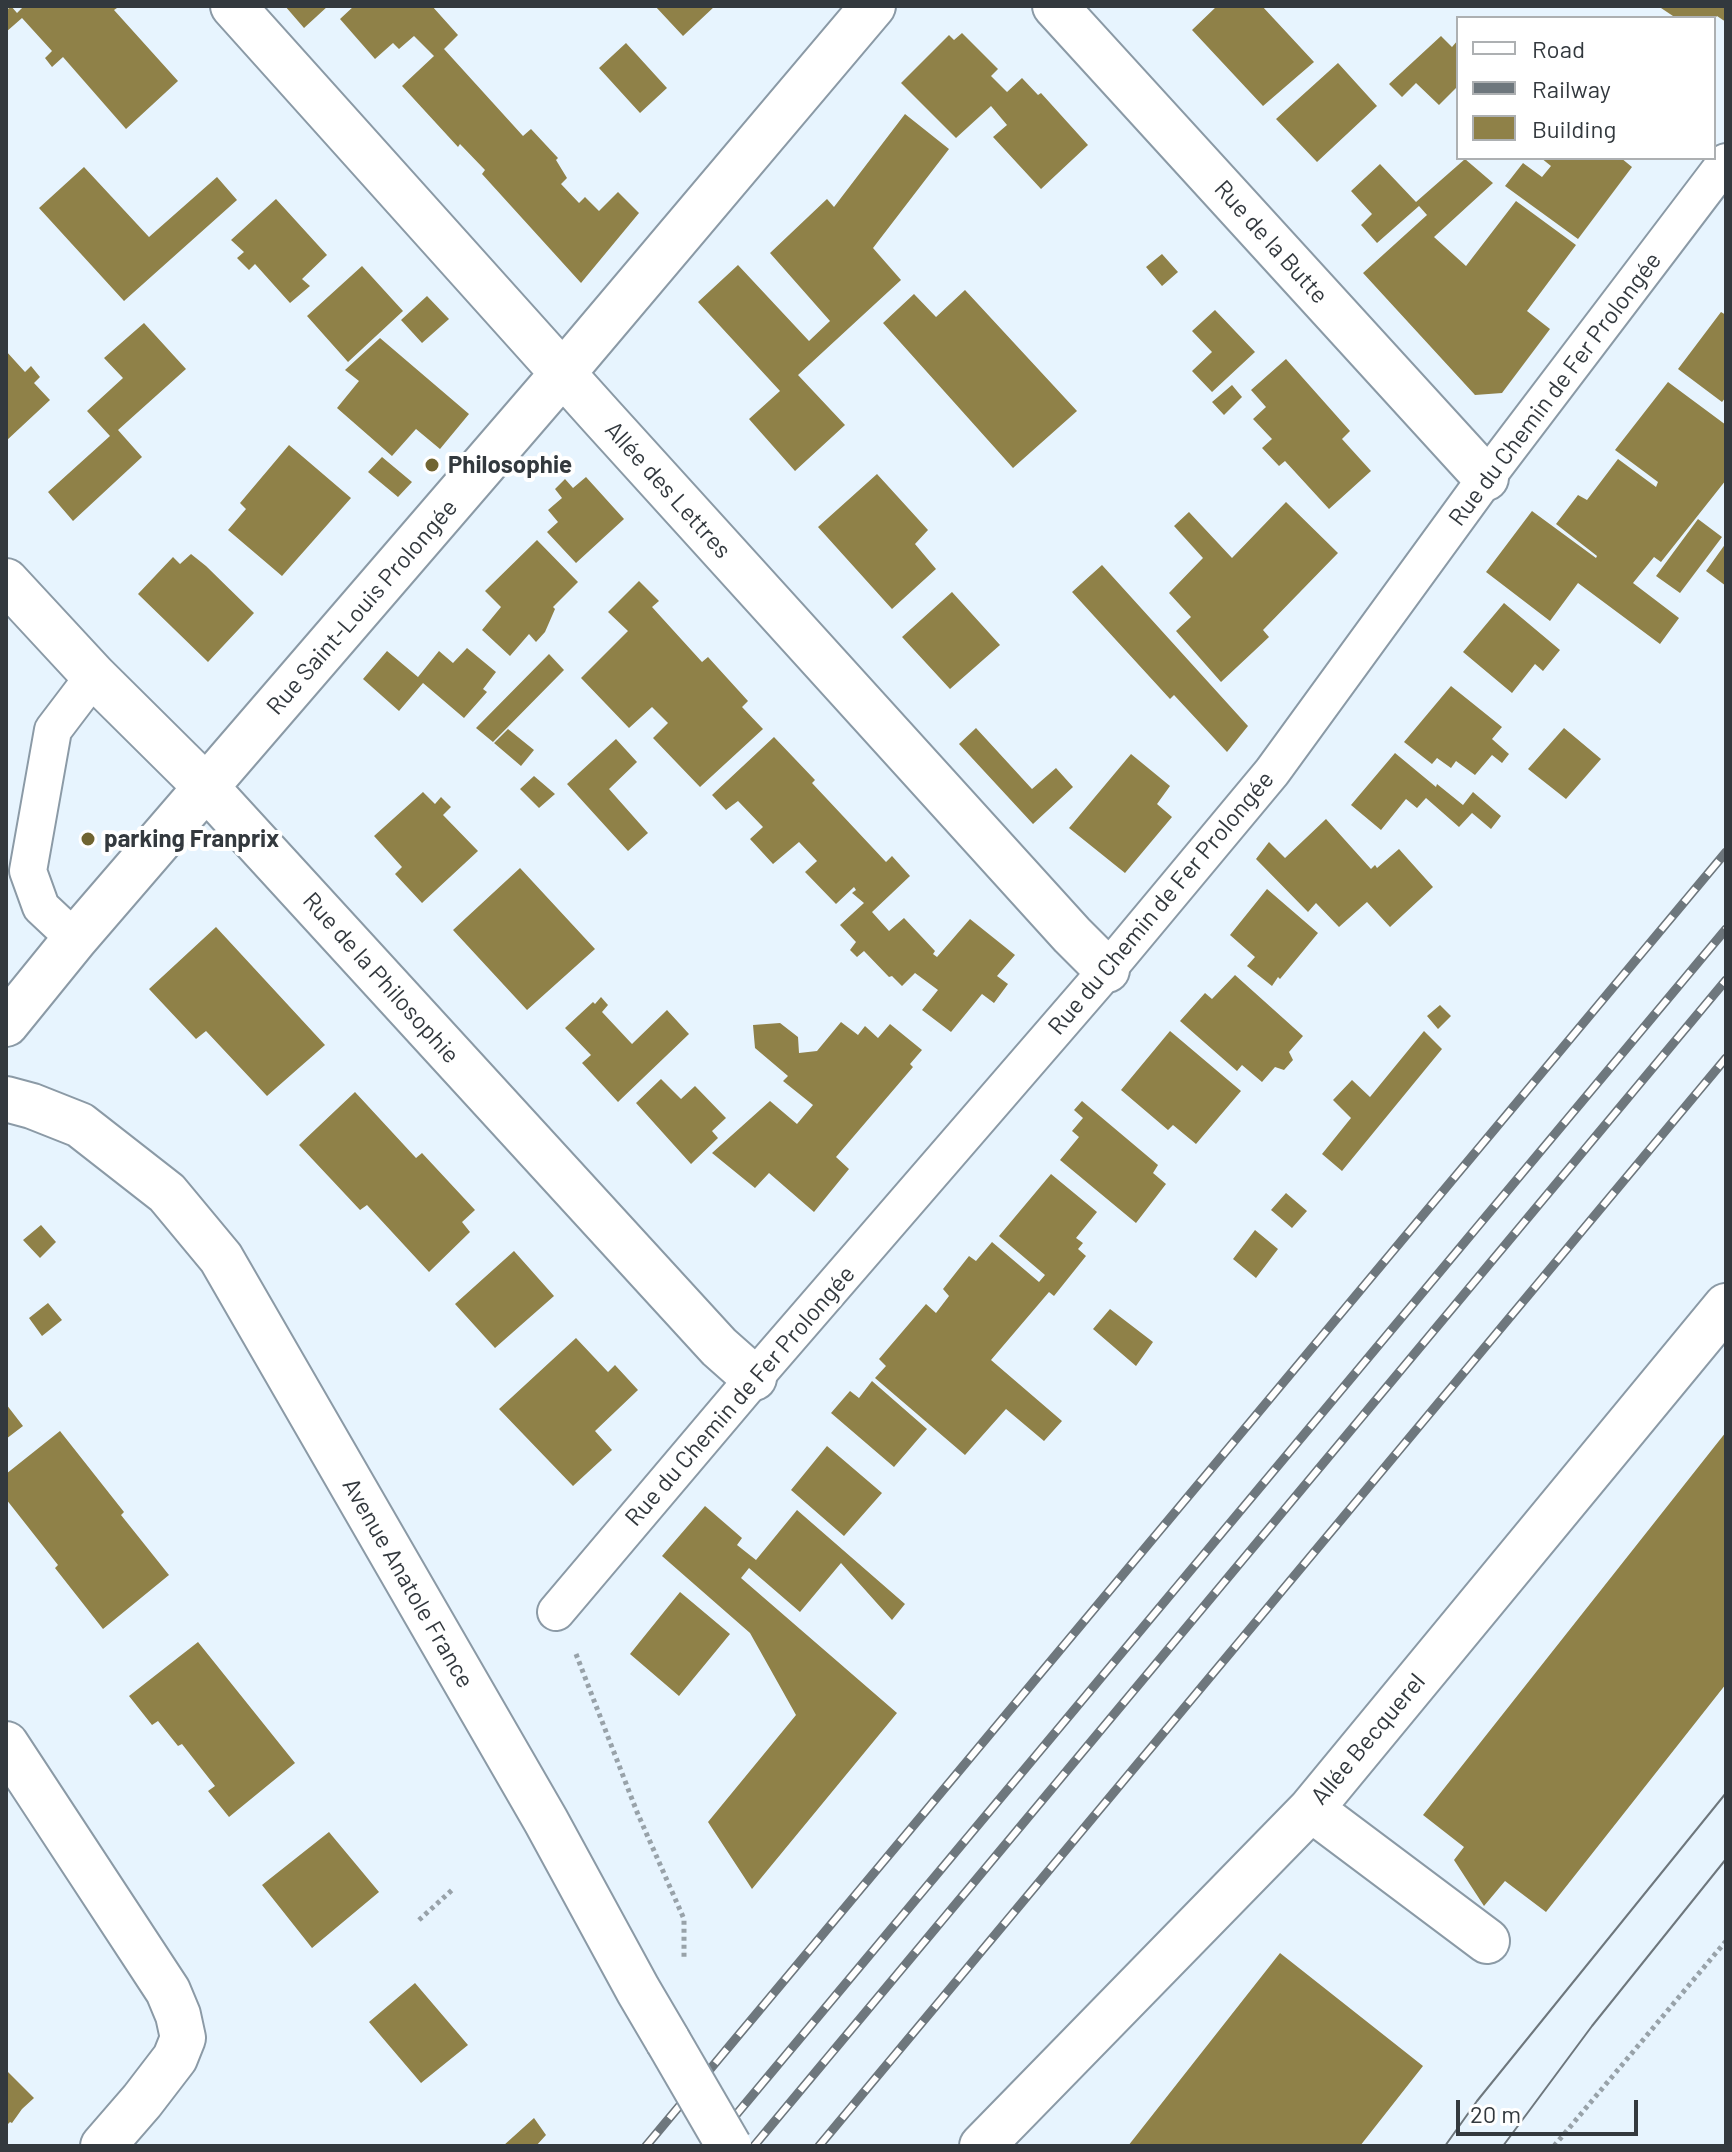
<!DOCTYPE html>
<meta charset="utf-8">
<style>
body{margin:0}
#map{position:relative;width:1732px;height:2152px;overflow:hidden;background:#e7f4fe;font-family:Barlow,sans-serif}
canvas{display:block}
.frame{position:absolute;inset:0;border:8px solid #33393e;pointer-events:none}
.legend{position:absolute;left:1456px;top:16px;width:260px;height:144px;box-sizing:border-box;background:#fff;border:2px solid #adb0b2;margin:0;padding:10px 14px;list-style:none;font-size:24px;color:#33393e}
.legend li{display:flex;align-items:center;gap:16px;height:40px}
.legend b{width:40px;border:2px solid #adb0b2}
.scale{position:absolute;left:1456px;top:2100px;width:182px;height:36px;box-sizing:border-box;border:4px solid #33393e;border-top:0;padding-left:10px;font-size:24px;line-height:28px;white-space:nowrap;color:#33393e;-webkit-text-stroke:6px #fff;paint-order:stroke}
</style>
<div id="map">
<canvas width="1732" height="2152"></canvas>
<div class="frame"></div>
<ul class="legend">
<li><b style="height:10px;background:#fff"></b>Road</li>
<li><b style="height:10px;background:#6e777d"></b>Railway</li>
<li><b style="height:22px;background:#8f8148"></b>Building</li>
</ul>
<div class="scale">20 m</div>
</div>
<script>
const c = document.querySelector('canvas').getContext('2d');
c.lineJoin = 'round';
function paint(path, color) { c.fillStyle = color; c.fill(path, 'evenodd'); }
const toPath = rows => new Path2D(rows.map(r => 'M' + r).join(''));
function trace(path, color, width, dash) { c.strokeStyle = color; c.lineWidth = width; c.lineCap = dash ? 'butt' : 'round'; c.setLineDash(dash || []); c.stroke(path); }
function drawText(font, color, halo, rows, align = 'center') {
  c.font = font + ' Barlow,sans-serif'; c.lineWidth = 8; c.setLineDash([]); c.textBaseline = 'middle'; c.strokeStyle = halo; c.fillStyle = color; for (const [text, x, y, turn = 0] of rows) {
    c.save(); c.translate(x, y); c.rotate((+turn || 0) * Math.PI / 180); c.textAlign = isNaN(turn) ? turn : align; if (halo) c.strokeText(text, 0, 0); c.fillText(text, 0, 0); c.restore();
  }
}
paint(toPath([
 [11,6,17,13,24,6,120,6,114,10,178,81,126,129,63,57,52,67,45,58,52,51,22,18,6,32,6,11],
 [285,6,328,6,304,28],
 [354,6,432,6,458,35,444,49,523,136,531,129,558,158,556,160,567,178,561,184,579,203,585,197,599,211,618,192,639,213,581,283,482,174,485,170,460,144,458,147,402,86,434,56,414,36,399,49,393,43,375,59,340,19],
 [655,6,715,6,683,36],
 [1217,6,1262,6,1314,62,1263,106,1192,30],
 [1658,6,1726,6,1726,22,1717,16,1715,18,1676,18],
 [962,33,998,69,991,76,1007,92,1022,78,1038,95,1041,93,1088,145,1041,189,993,137,1007,125,991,106,956,138,901,83,949,35,954,40],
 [1441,36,1452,47,1458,40,1458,86,1439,105,1416,83,1402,97,1389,84],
 [626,43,667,88,640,113,599,68],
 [1338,63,1377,106,1317,162,1276,119],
 [905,114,949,149,873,248,901,280,798,375,845,425,795,471,749,419,780,391,698,302,738,265,809,341,830,321,770,253,827,199,834,207],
 [1541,158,1621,158,1632,167,1578,239,1505,186,1523,163,1542,177,1551,166],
 [1465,159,1493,183,1434,237,1466,266,1516,201,1576,245,1527,311,1550,329,1502,393,1475,395,1363,273,1427,215,1419,206,1377,243,1361,225,1372,214,1351,191,1380,164,1416,202],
 [84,167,149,237,217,177,237,200,124,301,39,208],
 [276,199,327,255,302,279,310,286,290,303,255,264,249,270,237,258,244,252,231,240],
 [1162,254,1178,272,1162,286,1146,267],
 [362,266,403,311,348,362,307,316],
 [965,290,1077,411,1013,468,883,323,914,294,936,317],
 [427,296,449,319,422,343,401,320],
 [1215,310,1255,352,1212,392,1192,371,1212,352,1192,331],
 [1721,312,1726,315,1726,397,1722,402,1678,369],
 [144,323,186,369,118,430,142,457,73,521,48,492,110,436,87,411,123,378,104,358],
 [380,338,469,414,440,449,416,429,392,456,337,408,359,381,345,370],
 [6,351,25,372,31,366,40,377,34,383,50,400,6,441],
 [1286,359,1350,431,1342,439,1371,471,1329,509,1285,461,1279,466,1262,448,1272,439,1253,419,1266,407,1251,390],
 [1668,382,1726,425,1726,480,1661,562,1654,557,1633,583,1679,618,1660,644,1578,583,1550,621,1486,572,1532,511,1596,558,1597,556,1556,524,1578,495,1587,500,1618,459,1656,487,1658,482,1615,450],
 [1232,385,1242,397,1224,415,1212,402],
 [289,445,351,498,282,576,228,530,246,509,240,503],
 [382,457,412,482,398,497,368,472],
 [877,474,928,530,915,544,936,569,892,609,818,527],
 [586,477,624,519,576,563,547,532,558,522,548,510,562,498,555,489,565,479,573,488],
 [1286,502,1338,553,1263,630,1269,637,1221,682,1176,631,1191,617,1169,593,1203,558,1174,526,1189,512,1232,558],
 [1698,519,1722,537,1680,593,1656,576],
 [537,540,578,582,553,607,555,609,545,632,536,642,529,634,510,656,482,630,501,607,485,591],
 [1726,543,1726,586,1706,571],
 [191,554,206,566,254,613,208,662,138,594,173,557,180,564],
 [1102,565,1248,726,1227,752,1174,695,1170,699,1072,592],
 [639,581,659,601,652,607,702,662,708,657,748,701,742,707,763,729,700,787,653,738,668,723,652,707,629,728,581,678,628,631,608,612],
 [952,592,1000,645,950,689,902,637],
 [1504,603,1560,650,1543,671,1535,664,1512,693,1463,652],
 [467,648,496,672,483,689,487,692,464,718,423,683,399,711,363,679,387,651,418,677,439,651,453,663],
 [549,654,564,670,493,742,476,728],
 [1451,686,1502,727,1492,739,1509,754,1502,763,1492,755,1475,775,1456,761,1451,768,1437,758,1432,764,1404,742],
 [976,728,1032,789,1056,768,1073,787,1033,824,959,744],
 [1564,728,1601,759,1566,799,1528,769],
 [508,729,534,750,521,766,494,743],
 [774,737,815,780,812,783,886,862,892,856,910,876,872,912,889,931,904,918,935,951,933,954,937,957,970,919,1015,955,997,976,1008,984,994,1003,982,994,951,1032,922,1010,938,990,915,973,902,986,892,976,889,977,864,951,857,957,850,950,856,942,840,925,864,903,852,893,856,890,854,887,836,904,805,872,817,861,799,842,773,864,750,839,763,827,738,801,726,810,712,795],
 [616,739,637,762,609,789,648,833,628,851,567,784],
 [1395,753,1436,787,1437,784,1463,805,1473,792,1501,816,1491,829,1472,813,1459,827,1426,798,1417,808,1406,799,1381,830,1351,805],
 [1131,754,1170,786,1157,804,1172,817,1125,873,1069,828],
 [534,776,555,794,539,808,520,789],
 [423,792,435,804,441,797,451,807,443,815,478,851,422,903,395,874,402,867,374,836],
 [1326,819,1371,869,1375,865,1377,868,1399,849,1433,887,1390,927,1367,902,1339,927,1316,903,1308,912,1256,859,1269,842,1285,858],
 [520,868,595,949,527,1010,453,930],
 [1267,889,1318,933,1280,979,1278,977,1272,986,1247,966,1255,957,1230,935],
 [216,927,325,1045,267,1096,206,1031,196,1039,149,989],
 [1235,975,1303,1036,1289,1052,1293,1060,1284,1070,1275,1067,1262,1082,1242,1065,1237,1071,1180,1021,1205,993,1212,999],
 [601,997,608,1005,602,1012,632,1044,667,1010,689,1034,618,1102,582,1063,591,1055,565,1028,593,1002,595,1004],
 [1440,1005,1451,1016,1438,1029,1427,1016],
 [841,1022,858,1035,865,1026,878,1038,890,1024,922,1050,910,1064,913,1067,836,1157,849,1169,814,1212,769,1173,755,1188,712,1153,770,1101,797,1124,813,1105,783,1081,788,1076,755,1048,753,1025,780,1023,798,1037,799,1053,817,1051],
 [1170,1031,1241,1091,1196,1144,1173,1125,1168,1130,1121,1090],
 [1424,1031,1442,1049,1342,1171,1322,1154,1351,1118,1333,1100,1352,1080,1370,1097],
 [661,1079,681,1099,695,1086,726,1118,712,1131,718,1138,691,1164,636,1103],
 [355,1092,416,1158,422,1153,475,1210,462,1222,470,1232,429,1272,367,1205,360,1210,299,1145],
 [1082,1101,1158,1165,1153,1173,1166,1184,1136,1223,1060,1160,1079,1137,1072,1131,1083,1118,1074,1110],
 [1051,1174,1097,1212,1076,1238,1083,1243,1078,1249,1086,1256,1054,1296,1049,1292,991,1360,1062,1421,1044,1441,1006,1409,965,1455,875,1378,886,1366,879,1359,926,1304,936,1313,949,1296,943,1289,969,1256,976,1261,992,1242,1039,1282,1045,1275,999,1236],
 [1286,1193,1307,1211,1292,1228,1271,1210],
 [41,1225,56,1242,40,1258,23,1240],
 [1255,1230,1278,1249,1256,1278,1233,1259],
 [514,1251,554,1296,495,1348,455,1304],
 [48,1303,62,1320,42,1336,29,1318],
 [1110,1309,1153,1342,1136,1366,1093,1329],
 [576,1338,608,1372,615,1365,638,1390,595,1431,612,1450,573,1486,499,1409],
 [872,1381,927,1429,894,1467,831,1413,850,1391,859,1398],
 [6,1404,23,1426,6,1439],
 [60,1431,124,1512,121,1515,169,1575,103,1629,55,1568,58,1565,6,1499,6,1474],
 [1726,1432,1726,1684,1546,1912,1505,1881,1484,1906,1454,1860,1464,1847,1423,1815],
 [827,1446,882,1493,844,1536,791,1490],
 [705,1506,742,1538,737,1545,756,1560,797,1510,905,1604,892,1620,841,1563,800,1612,749,1568,741,1578,897,1713,752,1889,708,1822,796,1715,750,1633,662,1556],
 [680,1592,730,1634,679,1696,630,1654],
 [198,1642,295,1763,229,1817,208,1791,215,1786,182,1744,178,1746,158,1721,152,1725,129,1696],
 [329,1832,379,1892,312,1948,262,1885],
 [1280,1953,1423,2066,1360,2146,1128,2146],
 [415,1983,468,2045,421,2083,369,2022],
 [6,2070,34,2098,22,2109,12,2123,10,2122,6,2126],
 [534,2118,546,2135,536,2146,503,2146]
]), '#8f8148');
const lane = toPath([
 [75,939,41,907,28,871,53,730,94,676],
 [556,1612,754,1378,1107,970,1272,772,1486,478,1726,162]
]);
const street = toPath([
 [233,6,602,417,1072,935,1107,970],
 [1055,6,1486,478],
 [6,581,94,676,206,787,719,1347,754,1378],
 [6,1024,75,939,563,373,873,6],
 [6,1744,168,1991,178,2015,183,2038,175,2058,142,2101,103,2146],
 [1311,1809,1487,1941],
 [982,2146,1311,1809,1726,1306]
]);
const secondary = toPath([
 [6,1099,32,1106,80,1125,167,1193,221,1258,546,1821,638,1990,668,2041]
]);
trace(lane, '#8b9aa6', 40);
trace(street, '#8b9aa6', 48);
trace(secondary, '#8b9aa6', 48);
trace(toPath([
 [576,1654,637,1812,684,1919,684,1959],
 [419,1920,452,1890],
 [1554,2146,1726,1941]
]), '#98a2a9', 5, [4, 4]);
trace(lane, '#fff', 36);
trace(street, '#fff', 44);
trace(secondary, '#fff', 44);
trace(toPath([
 [1445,2146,1477,2101,1726,1793],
 [1503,2146,1592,2026,1726,1859]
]), '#6e777d', 2);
const rail = toPath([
 [646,2146,1726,852],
 [710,2146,1726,929],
 [754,2146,1726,980],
 [819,2146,1726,1058]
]);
trace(rail, '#6e777d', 9);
trace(rail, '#fff', 6, [18]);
const secondaryBridge = toPath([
 [668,2041,729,2146]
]);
trace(secondaryBridge, '#8b9aa6', 48, []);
trace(secondaryBridge, '#fff', 44);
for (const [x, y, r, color] of [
 [432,465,8,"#706431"],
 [88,839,8,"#706431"]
]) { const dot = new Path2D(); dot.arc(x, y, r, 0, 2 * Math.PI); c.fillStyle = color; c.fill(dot); trace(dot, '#fff', 3); }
drawText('24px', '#33393e', '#fff', [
 ["Rue de la Butte",1271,242,48],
 ["Rue du Chemin de Fer Prolongée",1555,389,-53],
 ["Allée des Lettres",668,490,48],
 ["Rue Saint-Louis Prolongée",362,607,-49],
 ["Rue du Chemin de Fer Prolongée",1161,903,-50],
 ["Rue de la Philosophie",381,978,48],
 ["Rue du Chemin de Fer Prolongée",740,1396,-49],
 ["Avenue Anatole France",408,1583,60],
 ["Allée Becquerel",1368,1739,-50]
]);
drawText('bold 24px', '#33393e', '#fff', [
 ["Philosophie",448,465],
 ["parking Franprix",104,839]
], 'left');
</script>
